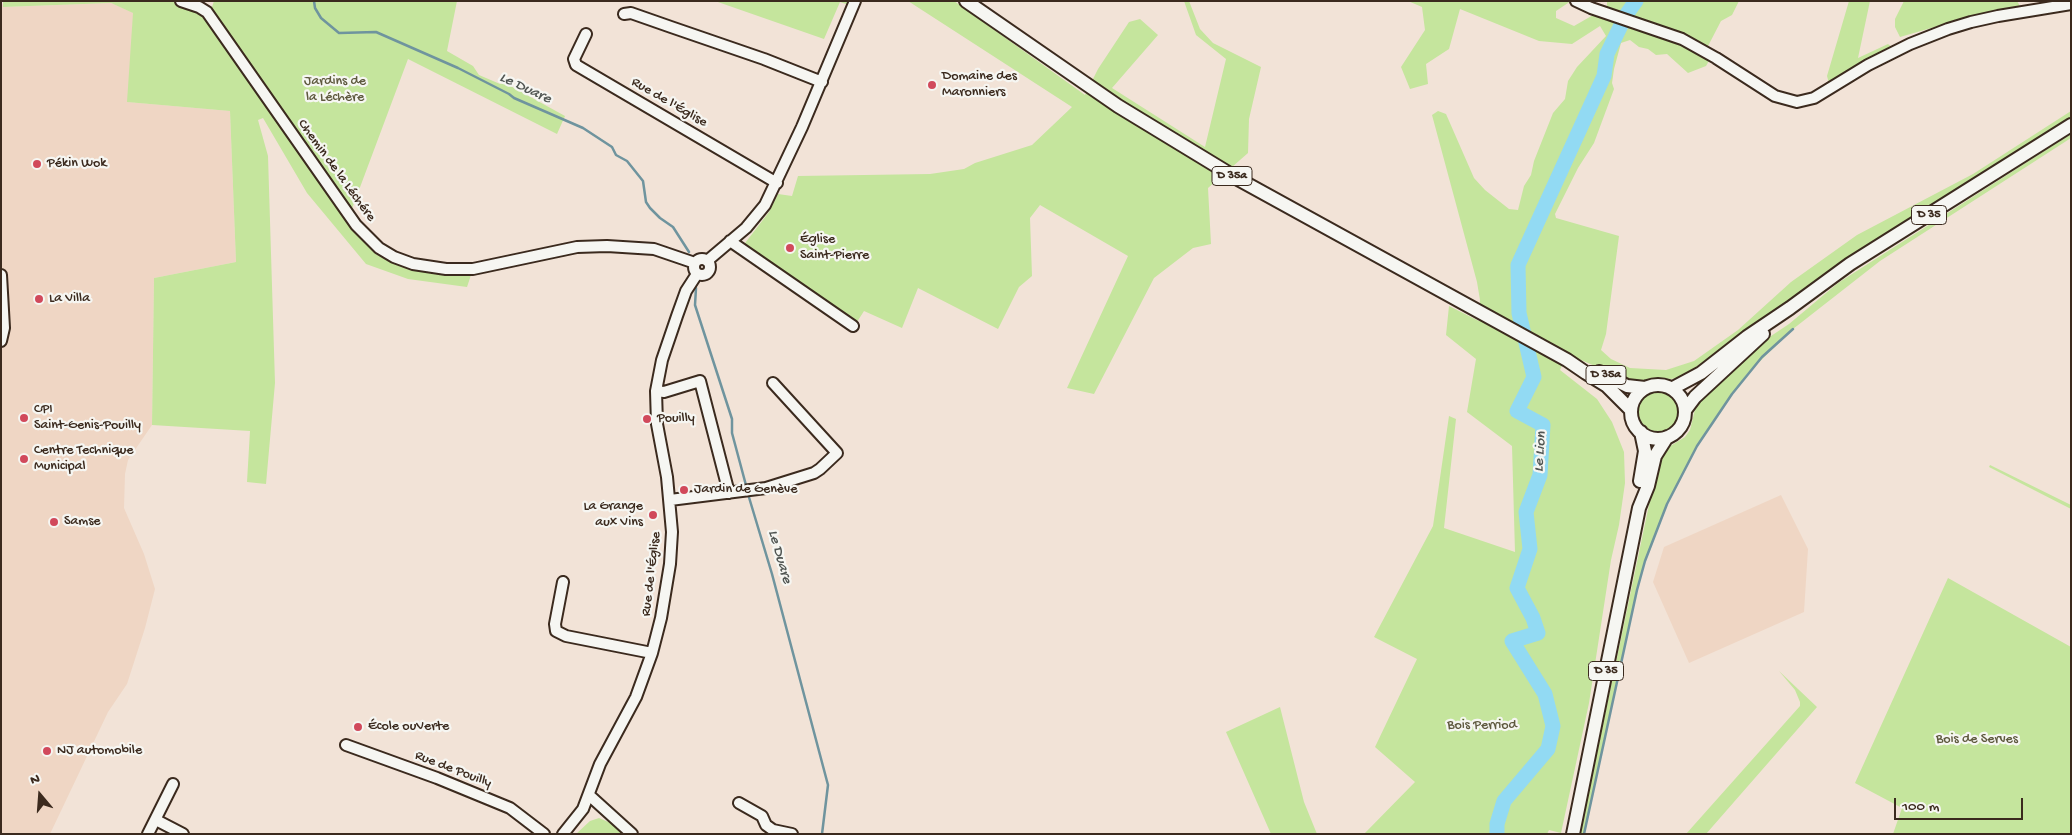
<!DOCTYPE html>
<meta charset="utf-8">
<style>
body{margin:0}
#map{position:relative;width:2072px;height:835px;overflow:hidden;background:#f2e3d7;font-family:"Gochi Hand",sans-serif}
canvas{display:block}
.frame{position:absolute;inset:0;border:2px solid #3b2a1e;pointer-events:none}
.north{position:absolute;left:15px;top:770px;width:50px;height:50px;-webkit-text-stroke:4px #f6f6f2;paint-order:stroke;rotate:342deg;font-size:14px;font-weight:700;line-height:20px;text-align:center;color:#3b2a1e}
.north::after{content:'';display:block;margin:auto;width:18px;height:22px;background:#3b2a1e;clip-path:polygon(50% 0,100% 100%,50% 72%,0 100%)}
.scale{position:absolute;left:1894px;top:798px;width:129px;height:22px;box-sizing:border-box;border:2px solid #3b2a1e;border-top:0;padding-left:6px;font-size:15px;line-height:18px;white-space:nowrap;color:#3b2a1e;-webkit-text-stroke:4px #f6f6f2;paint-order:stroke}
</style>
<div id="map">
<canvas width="2072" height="835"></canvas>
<div class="frame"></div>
<div class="north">N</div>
<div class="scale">100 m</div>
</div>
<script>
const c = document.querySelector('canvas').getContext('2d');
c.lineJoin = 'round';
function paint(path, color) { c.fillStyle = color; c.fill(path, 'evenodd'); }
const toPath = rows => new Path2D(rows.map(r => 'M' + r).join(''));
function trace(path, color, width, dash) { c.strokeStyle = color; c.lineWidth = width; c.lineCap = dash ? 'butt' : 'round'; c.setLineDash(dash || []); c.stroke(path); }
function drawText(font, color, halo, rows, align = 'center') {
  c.font = font + ' "Gochi Hand",sans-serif'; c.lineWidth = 4.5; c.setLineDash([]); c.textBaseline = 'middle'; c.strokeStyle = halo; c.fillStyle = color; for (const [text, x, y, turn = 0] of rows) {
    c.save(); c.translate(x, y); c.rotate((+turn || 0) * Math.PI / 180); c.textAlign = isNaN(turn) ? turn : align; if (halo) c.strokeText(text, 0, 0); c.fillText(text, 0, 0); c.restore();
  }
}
paint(toPath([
 [1,1,4,7,111,3,134,13,128,102,230,111,236,262,154,278,152,425,128,460,125,474,124,508,144,554,155,589,145,628,127,684,108,712,50,834,1,834],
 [1781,495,1808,549,1804,612,1689,663,1653,582,1664,547]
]), '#efd6c4');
paint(toPath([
 [3,1,202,1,196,6,322,187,349,223,377,255,412,267,472,272,467,287,408,279,366,264,307,193,263,118,258,120,268,156,275,383,266,484,247,482,250,431,152,425,154,278,236,262,230,111,127,102,133,13,111,3,3,7],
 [214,1,457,1,447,51,473,66,479,75,500,84,505,83,565,116,557,134,408,59,350,214,210,13],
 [715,1,850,1,849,5,840,2,824,39],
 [908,1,954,1,1085,95,1098,69,1129,22,1140,19,1158,35,1112,88,1205,147,1226,59,1196,35,1184,1,1189,1,1200,29,1213,43,1261,67,1249,119,1248,153,1208,188,1211,244,1193,248,1154,278,1094,394,1067,388,1128,256,1040,205,1030,218,1032,276,1019,287,998,329,918,288,902,328,864,311,857,322,763,263,742,247,769,212,778,194,792,196,798,176,930,174,964,169,975,163,1032,145,1072,107],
 [1408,1,1571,1,1556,11,1556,18,1574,26,1595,14,1596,7,1607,6,1607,1,1739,1,1732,15,1721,21,1707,48,1710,59,1706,66,1688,73,1667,54,1656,55,1648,49,1639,47,1630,40,1621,43,1614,69,1612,83,1614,89,1594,143,1578,168,1555,214,1556,218,1619,236,1606,334,1601,350,1611,359,1630,368,1666,370,1694,361,1738,330,1791,282,1857,235,1973,174,2071,111,2071,118,1978,179,1871,242,1682,377,1671,379,1654,378,1639,382,1630,381,1567,354,1560,370,1597,399,1612,422,1624,452,1625,483,1619,525,1611,560,1589,703,1561,833,1549,830,1547,834,1364,834,1415,782,1375,747,1417,659,1374,637,1433,526,1449,416,1456,419,1444,528,1515,552,1512,446,1467,412,1476,359,1446,335,1449,306,1479,321,1480,300,1477,282,1432,115,1438,111,1446,114,1474,178,1485,190,1509,209,1518,210,1524,186,1531,175,1534,161,1553,113,1565,99,1568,81,1577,67,1606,36,1600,26,1572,44,1539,41,1460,9,1449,49,1426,64,1428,84,1410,89,1401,67,1425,30,1422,7],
 [1849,1,1870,1,1858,58,1888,44,1892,47,1890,52,1830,87,1827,76],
 [1904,1,2017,1,2020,6,2020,9,1960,22,1952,22,1900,37,1895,27,1895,19],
 [2071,134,2071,138,1880,261,1793,329,1747,374,1715,418,1697,446,1667,504,1645,561,1637,590,1584,834,1580,834,1655,476,1662,455,1667,448,1685,437,1690,430,1696,405,1762,342,1789,324,1838,283],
 '1638 412a20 20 0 1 1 40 0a20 20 0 1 1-40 0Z',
 [1990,465,2071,505,2071,509,1989,467],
 [1948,578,2071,647,2071,834,1893,834,1902,808,1855,783],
 [1779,671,1817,707,1706,834,1686,834,1800,706,1800,702,1795,690],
 [1280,707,1304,802,1317,834,1271,834,1226,732],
 [599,818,613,824,623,834,576,834,590,821]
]), '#c5e59d');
trace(toPath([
 [314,1,315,8,321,18,339,33,376,32,458,68,509,94,514,98,583,128,612,147,616,155,627,161,643,181,646,202,650,208,660,218,673,227,689,252],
 [696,288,695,305,732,419,732,433,747,489],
 [748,494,772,574,828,785,822,834],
 [1584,834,1637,590,1645,561,1667,504,1697,446,1732,394,1762,357,1793,329]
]), '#6f949e', 2.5);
trace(toPath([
 [1497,834,1497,824,1504,801,1548,749,1553,726,1545,694,1512,641,1538,633,1533,618,1517,588,1530,549,1526,512,1540,475,1543,425,1517,411,1534,377,1519,313,1518,265,1604,76,1607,54,1626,15,1636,1]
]), '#92daf3', 15);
const minor = toPath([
 [181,1,199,7,207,12,356,225,379,248,394,257,413,264,446,269,473,269,577,247,607,246,654,249,695,263],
 [1576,1,1591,8,1682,39,1716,58,1775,96,1797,102,1814,98,1868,65,1910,44,1948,29,1971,22,1998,16,2071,4],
 [624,14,631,13,671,27,764,59,822,82],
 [586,34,574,59,576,65,777,183],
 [730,241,853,326],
 '694 267a8 8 0 1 1 16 0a8 8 0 1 1-16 0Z',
 [707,261,746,228,765,205,802,127,855,1],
 [1,275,4,328,1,341],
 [656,391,664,392,700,381,729,493],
 [670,500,766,488,814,473,820,469,837,453,773,383],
 [563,582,555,624,556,631,566,636,652,653],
 [346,745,437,778,510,808,544,834],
 [590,796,632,834],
 [739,803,762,816,766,825,773,830,792,834],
 [156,820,183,834],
 [148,834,173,784],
 [563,834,583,809,600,764,636,697,652,653,661,618,670,564,672,532,667,477,657,424,656,391,662,360,677,316,686,291,697,274]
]);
const major = toPath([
 [966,1,1118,106,1238,179,1567,360,1586,373,1607,386,1631,410],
 [1599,372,1627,386,1645,388],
 '1631 412a27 27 0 1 1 54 0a27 27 0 1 1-54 0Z',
 [1673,388,1701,373,1747,337,1790,308,1850,264,2071,125],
 [1686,409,1695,397,1763,334],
 [1640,481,1645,451,1641,432],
 [1573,834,1639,508,1648,486,1655,456,1667,437]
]);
trace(minor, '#3b2a1e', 14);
trace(major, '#3b2a1e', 16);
trace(minor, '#f6f6f2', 10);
trace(major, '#f6f6f2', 12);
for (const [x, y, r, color] of [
 [932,85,5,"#d1495b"],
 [37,164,5,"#d1495b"],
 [790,248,5,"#d1495b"],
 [39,299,5,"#d1495b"],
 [24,418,5,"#d1495b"],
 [647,419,5,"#d1495b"],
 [24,459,5,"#d1495b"],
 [684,490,5,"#d1495b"],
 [653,515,5,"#d1495b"],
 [54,522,5,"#d1495b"],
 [358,727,5,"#d1495b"],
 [47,751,5,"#d1495b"]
]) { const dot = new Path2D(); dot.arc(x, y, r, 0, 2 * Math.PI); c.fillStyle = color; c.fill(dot); trace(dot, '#f6f6f2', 2); }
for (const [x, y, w] of [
 [1232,176,40],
 [1929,215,35],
 [1606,375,40],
 [1606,671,35]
]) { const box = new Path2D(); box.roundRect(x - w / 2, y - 9.5, w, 19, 4); c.fillStyle = '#f6f6f2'; c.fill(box); trace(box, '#3b2a1e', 1); }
drawText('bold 12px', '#3b2a1e', null, [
 ["D 35a",1232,176],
 ["D 35",1929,215],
 ["D 35a",1606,375],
 ["D 35",1606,671]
]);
drawText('14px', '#3b2a1e', '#f6f6f2', [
 ["Domaine des",942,77],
 ["Maronniers",942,93],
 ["Pékin Wok",47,164],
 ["Église",800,240],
 ["Saint-Pierre",800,256],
 ["La Villa",49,299],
 ["CPI",34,410],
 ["Saint-Genis-Pouilly",34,426],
 ["Pouilly",657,419],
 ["Centre Technique",34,451],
 ["Municipal",34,467],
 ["Jardin de Genève",694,490],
 ["La Grange",643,507,"right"],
 ["aux Vins",643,523,"right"],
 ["Samse",64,522],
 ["École ouVerte",368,727],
 ["NJ automobile",57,751]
], 'left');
drawText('14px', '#5e593e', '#f6f6f2', [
 ["Jardins de",335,82],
 ["la Léchère",335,98],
 ["Bois Perriod",1482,726],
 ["Bois de Serves",1977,740]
]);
drawText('14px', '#3b2a1e', '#f6f6f2', [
 ["Rue de l'Église",669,103,30],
 ["Chemin de la Léchére",336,171,54],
 ["Rue de l'Église",652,574,-83],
 ["Rue de Pouilly",453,770,21]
]);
drawText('italic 15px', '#515653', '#f6f6f2', [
 ["Le Duare",525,89,25],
 ["Le Lion",1541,452,-86],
 ["Le Duare",779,557,74]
]);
</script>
